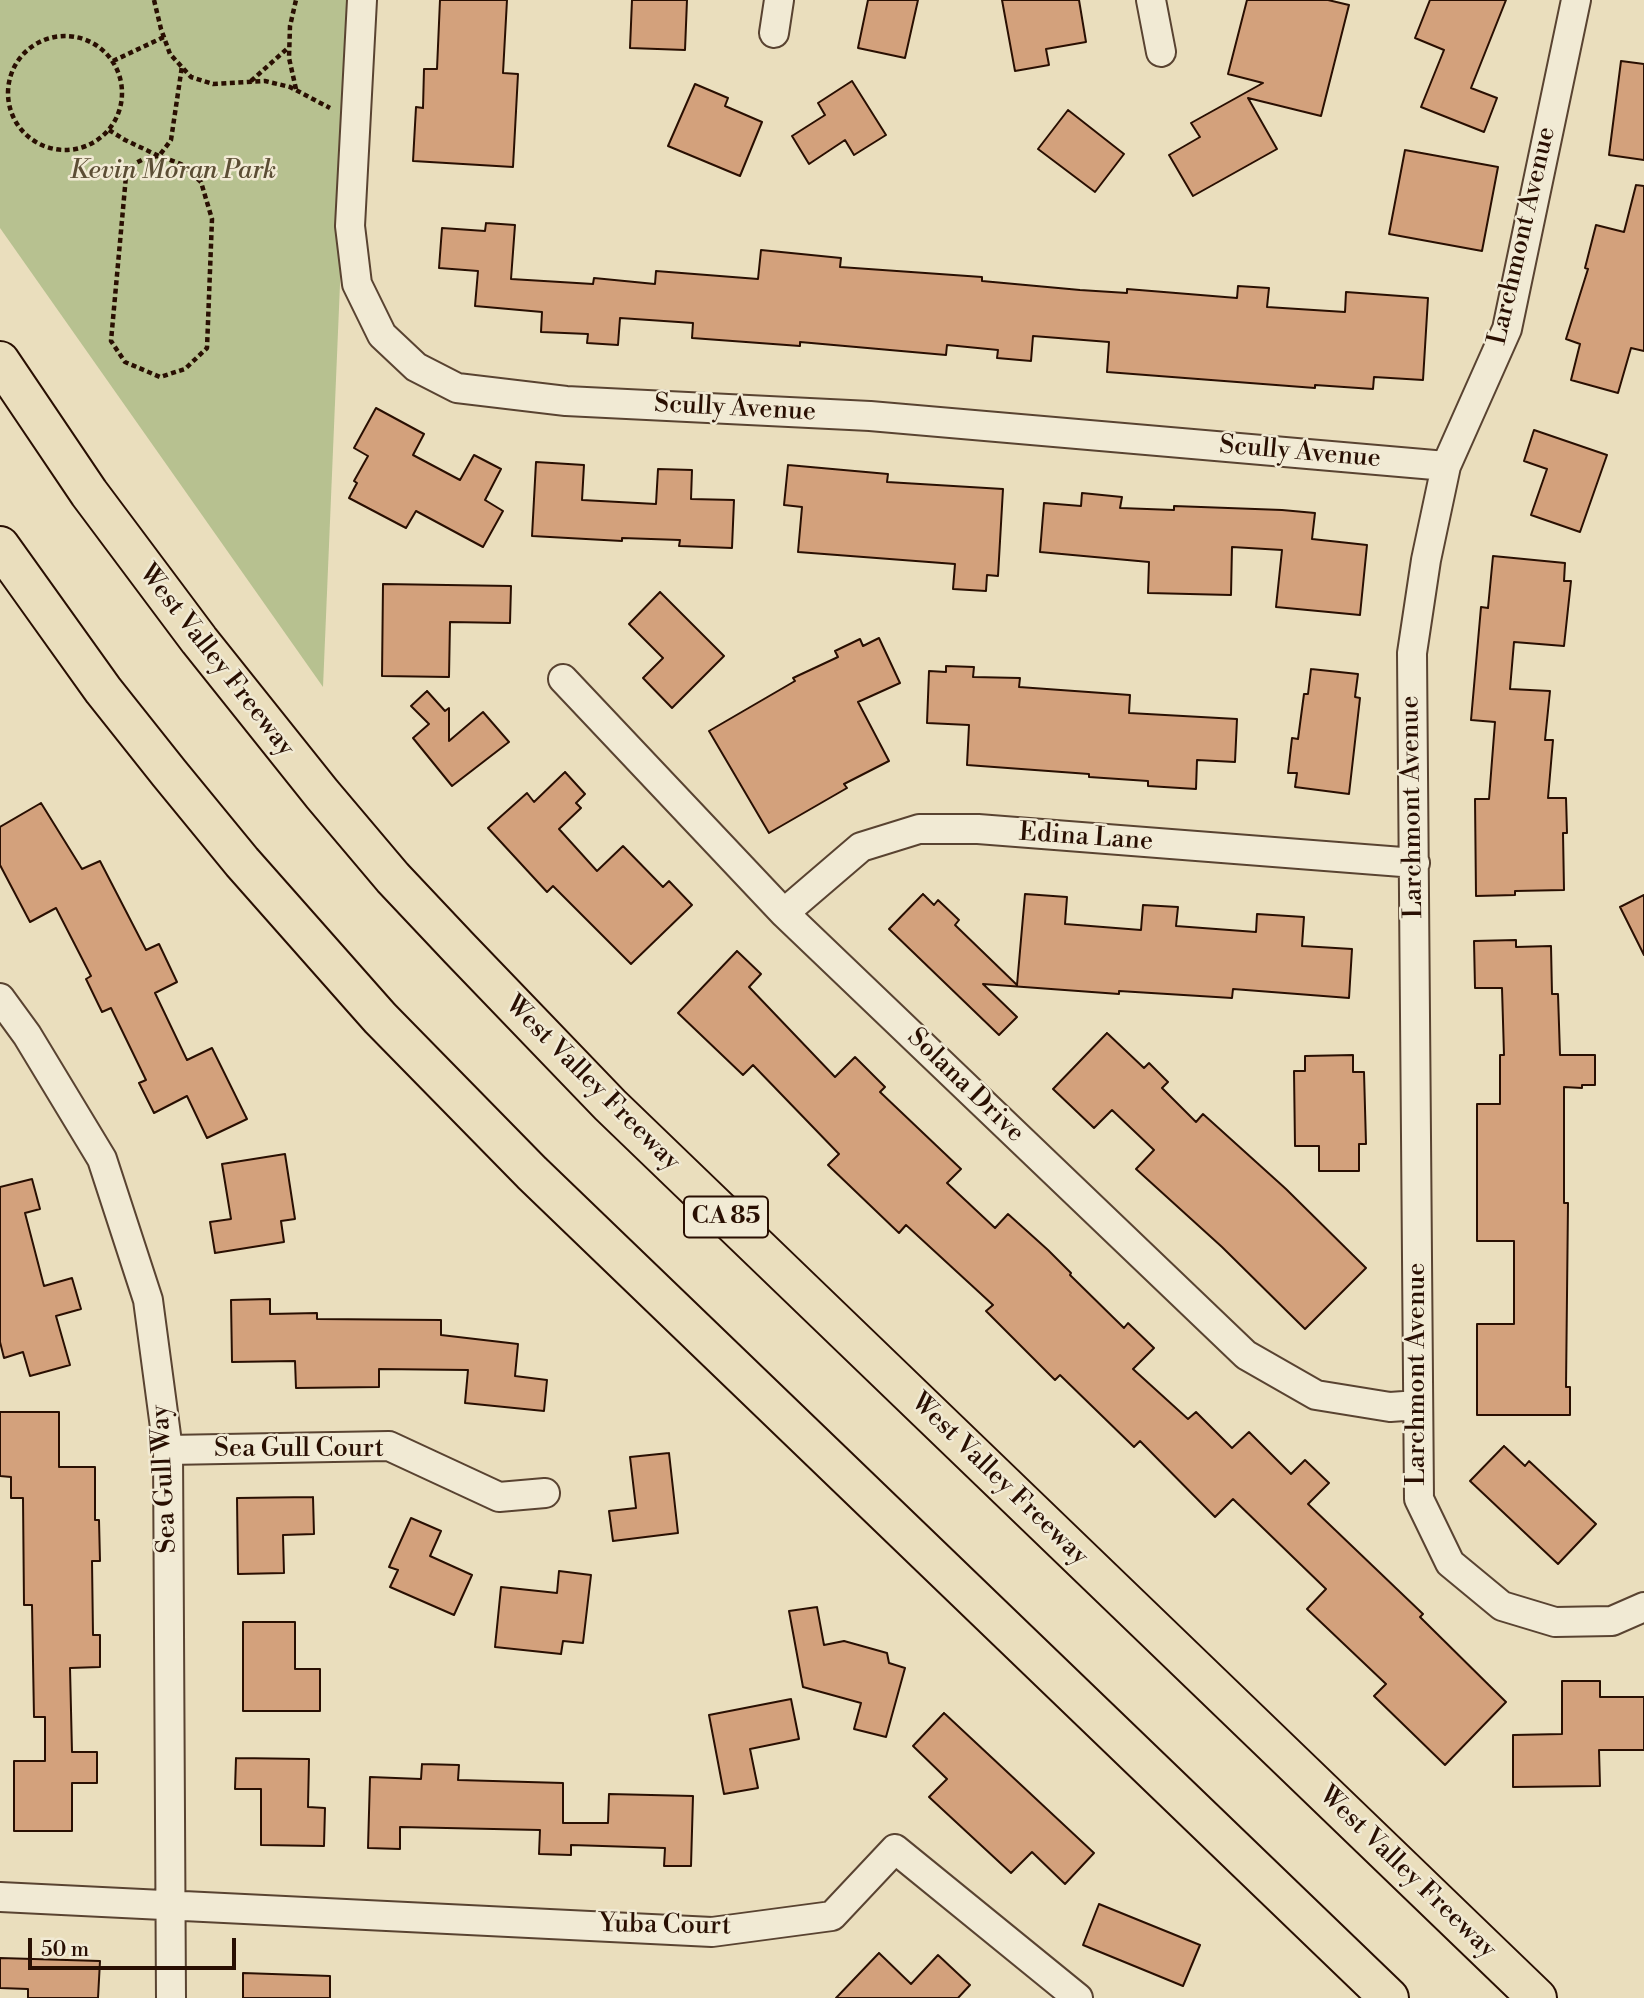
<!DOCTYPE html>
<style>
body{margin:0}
#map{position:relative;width:1644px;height:1998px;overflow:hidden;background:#eadebd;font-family:"Libre Bodoni",serif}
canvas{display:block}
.scale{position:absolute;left:28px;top:1938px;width:208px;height:32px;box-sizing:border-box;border:4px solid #290f02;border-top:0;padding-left:9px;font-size:21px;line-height:24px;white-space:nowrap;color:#290f02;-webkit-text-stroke:5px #f1ead4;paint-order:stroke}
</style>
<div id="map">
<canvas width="1644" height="1998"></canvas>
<div class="scale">50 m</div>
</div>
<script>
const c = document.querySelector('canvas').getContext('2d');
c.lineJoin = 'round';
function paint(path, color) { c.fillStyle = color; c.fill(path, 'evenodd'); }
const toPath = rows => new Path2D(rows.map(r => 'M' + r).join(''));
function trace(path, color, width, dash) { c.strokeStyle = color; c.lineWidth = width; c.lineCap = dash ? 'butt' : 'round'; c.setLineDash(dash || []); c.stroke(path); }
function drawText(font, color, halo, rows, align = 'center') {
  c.font = font + ' "Libre Bodoni",serif'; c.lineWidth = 5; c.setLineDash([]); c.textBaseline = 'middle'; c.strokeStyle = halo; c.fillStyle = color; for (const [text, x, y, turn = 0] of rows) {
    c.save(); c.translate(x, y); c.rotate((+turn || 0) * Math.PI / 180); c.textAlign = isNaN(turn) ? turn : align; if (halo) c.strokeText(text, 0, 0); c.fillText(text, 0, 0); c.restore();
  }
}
paint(toPath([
 [0,0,352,0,323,687,0,228]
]), '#b7c190');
const building = toPath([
 [440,0,507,0,503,73,518,74,513,167,413,161,416,107,423,108,424,69,437,69,440,0],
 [632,0,687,0,685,50,630,48,632,0],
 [868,0,918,0,905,58,858,48,868,0],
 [1002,0,1079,0,1086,42,1046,49,1049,65,1015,71,1002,0],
 [1247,0,1328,0,1349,5,1321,116,1248,98,1277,149,1193,196,1169,155,1200,137,1191,123,1263,83,1228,74,1247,0],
 [1430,0,1506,0,1471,88,1497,98,1484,132,1421,107,1444,50,1415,38,1430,0],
 [1621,61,1644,64,1644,160,1609,155,1621,61],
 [852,81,886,135,854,155,845,140,809,164,792,136,825,115,818,103,852,81],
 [695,84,728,98,725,106,762,122,740,176,668,146,695,84],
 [1068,110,1124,154,1095,192,1038,149,1068,110],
 [1405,150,1498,167,1482,251,1389,234,1405,150],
 [1636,185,1644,186,1644,351,1631,348,1618,393,1571,380,1580,344,1566,339,1588,269,1585,268,1596,225,1624,232,1636,185],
 [486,223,515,225,511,279,593,284,594,278,655,284,656,271,758,279,761,250,841,258,840,267,982,277,982,281,1080,290,1127,293,1127,289,1237,298,1238,286,1269,288,1267,307,1345,312,1346,292,1428,298,1423,380,1374,377,1373,389,1315,385,1315,388,1107,372,1109,342,1033,336,1031,361,997,358,998,350,947,345,946,355,800,342,800,346,692,338,693,323,620,318,618,345,587,343,588,334,541,332,542,312,475,306,478,271,439,268,442,228,485,231,486,223],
 [376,408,424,434,413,455,460,480,474,455,501,469,485,500,503,511,483,547,416,511,406,528,349,498,357,483,354,481,368,456,354,448,376,408],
 [1534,430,1607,455,1580,532,1531,515,1547,469,1524,461,1534,430],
 [536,462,584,465,582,500,656,504,658,469,692,470,691,499,734,500,732,548,679,546,680,540,622,538,622,541,532,536,536,462],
 [788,465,888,474,887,482,1003,489,998,576,987,575,986,591,953,589,955,564,798,552,802,507,784,505,788,465],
 [1082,493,1122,497,1120,508,1174,510,1174,506,1282,510,1315,513,1312,539,1367,545,1360,615,1276,607,1282,550,1232,547,1231,595,1148,593,1149,562,1040,552,1044,503,1081,506,1082,493],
 [1493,556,1565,563,1564,581,1571,581,1564,646,1514,642,1510,689,1550,691,1545,740,1553,740,1548,798,1566,798,1567,833,1563,833,1564,890,1515,891,1515,895,1476,896,1475,799,1489,799,1495,722,1471,720,1481,607,1488,608,1493,556],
 [383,584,511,586,510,623,450,622,449,677,382,676,383,584],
 [660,592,724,656,672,708,643,678,663,658,629,624,660,592],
 [879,638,900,683,858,702,889,761,844,784,847,788,769,833,709,731,795,681,793,678,838,657,835,651,860,639,863,646,879,638],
 [946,666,974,667,973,677,1020,678,1019,687,1130,695,1129,713,1237,719,1235,762,1197,760,1196,789,1148,786,1148,781,1089,777,1089,774,967,765,969,725,927,723,929,671,946,672,946,666],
 [1311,669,1358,674,1355,697,1360,698,1349,794,1295,787,1297,773,1288,773,1292,738,1298,739,1304,694,1308,694,1311,669],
 [427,691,445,711,449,708,449,741,483,712,509,742,452,786,413,738,429,724,411,706,427,691],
 [565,772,585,794,576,803,581,808,559,829,597,871,623,846,663,887,669,881,692,905,631,964,553,886,547,892,488,828,527,793,534,802,565,772],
 [41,803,82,869,100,861,146,950,159,944,177,982,155,993,187,1060,212,1048,247,1119,207,1138,187,1096,154,1113,139,1083,146,1080,111,1008,102,1012,86,979,91,976,56,908,30,922,0,865,0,827,41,803],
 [923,894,934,905,938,900,959,920,955,925,1017,985,1025,894,1067,897,1065,924,1141,930,1143,905,1178,907,1176,926,1256,932,1257,914,1304,917,1302,946,1352,949,1349,998,1233,989,1232,998,1119,991,1119,994,983,984,1017,1017,999,1035,889,929,923,894],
 [1644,895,1644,955,1620,907,1644,895],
 [1516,940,1516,947,1551,946,1552,994,1558,994,1560,1055,1595,1055,1595,1085,1582,1085,1582,1088,1564,1087,1564,1203,1568,1203,1566,1387,1570,1387,1570,1415,1477,1415,1477,1324,1514,1324,1514,1241,1477,1241,1477,1104,1500,1104,1500,1055,1504,1055,1502,988,1475,988,1474,941,1516,940],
 [737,951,761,974,749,987,835,1077,855,1057,885,1087,880,1092,961,1169,947,1183,995,1228,1008,1214,1048,1250,1071,1273,1070,1275,1124,1328,1128,1323,1154,1348,1133,1369,1188,1419,1196,1412,1232,1448,1249,1432,1291,1474,1305,1460,1329,1483,1308,1504,1423,1614,1420,1617,1506,1702,1445,1765,1374,1696,1386,1684,1307,1609,1326,1589,1233,1499,1215,1517,1140,1441,1134,1447,1060,1375,1055,1380,986,1311,993,1305,906,1225,899,1233,828,1165,839,1154,753,1065,743,1075,678,1013,737,951],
 [1107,1033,1144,1068,1149,1063,1168,1082,1162,1088,1196,1122,1203,1114,1286,1189,1366,1268,1305,1329,1222,1247,1136,1169,1154,1150,1112,1110,1094,1128,1053,1089,1107,1033],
 [1353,1055,1353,1072,1364,1072,1366,1144,1359,1144,1359,1171,1319,1171,1319,1146,1295,1146,1294,1071,1305,1071,1305,1056,1353,1055],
 [285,1154,295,1219,281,1221,284,1242,215,1253,210,1222,231,1219,222,1164,285,1154],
 [32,1179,40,1209,25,1213,44,1286,72,1278,81,1309,56,1316,70,1365,30,1376,23,1352,4,1358,0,1342,0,1187,32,1179],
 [270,1299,270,1314,317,1313,317,1319,441,1320,441,1335,518,1344,515,1376,547,1380,544,1411,465,1403,468,1370,379,1369,379,1387,296,1388,295,1361,232,1362,231,1300,270,1299],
 [0,1412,59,1412,59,1467,95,1467,95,1520,99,1520,100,1561,92,1561,93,1635,100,1635,100,1667,70,1668,72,1752,97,1752,97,1783,72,1783,72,1831,14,1831,14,1761,45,1761,45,1717,34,1717,32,1605,24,1605,23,1498,11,1498,11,1477,0,1476,0,1412],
 [1504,1446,1525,1466,1529,1461,1596,1524,1558,1564,1470,1481,1504,1446],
 [669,1453,678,1533,613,1541,609,1511,636,1508,630,1457,669,1453],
 [313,1497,314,1534,283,1535,284,1573,238,1574,237,1498,313,1497],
 [411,1518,441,1531,430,1556,472,1575,454,1615,390,1587,398,1570,389,1567,411,1518],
 [559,1571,591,1575,583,1643,563,1641,561,1654,495,1647,501,1587,557,1593,559,1571],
 [817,1607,824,1645,844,1641,887,1653,889,1663,905,1668,886,1737,854,1729,861,1703,803,1687,789,1611,817,1607],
 [243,1622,295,1622,295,1669,320,1669,320,1711,243,1711,243,1622],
 [1562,1681,1600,1681,1600,1697,1644,1697,1644,1750,1599,1750,1600,1786,1513,1787,1513,1735,1562,1734,1562,1681],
 [791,1699,799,1739,750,1749,758,1788,724,1794,709,1715,791,1699],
 [944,1713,1094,1853,1065,1884,1032,1852,1011,1873,929,1797,947,1779,913,1746,944,1713],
 [236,1758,309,1759,308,1807,325,1808,324,1846,261,1845,261,1789,235,1789,236,1758],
 [422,1764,459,1765,458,1780,563,1783,563,1823,608,1823,609,1794,693,1796,691,1866,664,1866,665,1848,571,1845,571,1855,539,1854,540,1830,400,1827,400,1849,368,1848,370,1777,421,1779,422,1764],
 [1099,1904,1200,1945,1183,1986,1083,1945,1099,1904],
 [879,1953,911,1984,938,1955,970,1985,958,1998,836,1998,879,1953],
 [0,1958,100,1961,98,1998,28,1998,28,1989,0,1988,0,1958],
 [243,1973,330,1976,330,1998,243,1998,243,1973]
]);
paint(building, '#d3a17c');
trace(building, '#290f02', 2);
const street = toPath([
 [362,0,350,226,357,284,382,335,416,367,457,388,566,401,870,416,1446,466],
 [1151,0,1161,52],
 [1576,0,1507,329,1446,466,1426,560,1412,653,1419,1499,1450,1563,1502,1606,1555,1622,1612,1621,1644,1607],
 [774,33,779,0],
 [563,679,784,913,1246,1355,1316,1395,1390,1407,1418,1405],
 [784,913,861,847,919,829,978,829,1415,863],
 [0,998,27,1035,102,1159,148,1300,168,1450,171,1998],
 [168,1450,389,1446,499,1497,545,1493],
 [0,1897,712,1932,832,1916,895,1849,1078,1998]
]);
const highway = toPath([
 [0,361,89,493,199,640,322,794,393,878,459,948,610,1105,1537,1998],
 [0,546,103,690,169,773,242,862,380,1018,532,1173,1389,1998]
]);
trace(street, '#594331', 32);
trace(highway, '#290f02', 42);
trace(toPath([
 [154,0,161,29,170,54,191,77,213,84,265,81,290,87,330,108],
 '8 93a57 57 0 1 1 114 0a57 57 0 1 1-114 0Z',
 [113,61,164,37],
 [251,81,289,47],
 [296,89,289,58,290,26,296,0],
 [109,130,125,140,159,156,181,164,201,182,212,219,207,348,185,369,160,377,125,362,111,341,126,176,136,163,146,158,159,156,171,140,182,66]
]), '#290f02', 4.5, [5, 3.5]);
trace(street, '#f1ead4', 28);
trace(highway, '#eadebd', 38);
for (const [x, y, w] of [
 [726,1217,84]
]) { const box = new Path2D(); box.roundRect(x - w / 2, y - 20.5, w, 41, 5); c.fillStyle = '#f1ead4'; c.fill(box); trace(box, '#290f02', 2); }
drawText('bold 24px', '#290f02', null, [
 ["CA 85",726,1217]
]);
drawText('italic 26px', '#5b4d34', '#f1ead4', [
 ["Kevin Moran Park",173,172]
]);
drawText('26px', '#290f02', '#f1ead4', [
 ["Larchmont Avenue",1523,236,-77],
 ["Scully Avenue",735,409,3],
 ["Scully Avenue",1300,453,5],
 ["West Valley Freeway",216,661,52],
 ["Larchmont Avenue",1413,807,-91],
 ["Edina Lane",1086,838,4],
 ["West Valley Freeway",592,1084,45],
 ["Solana Drive",965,1086,44],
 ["Larchmont Avenue",1418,1374,-90],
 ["Sea Gull Court",299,1450],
 ["Sea Gull Way",165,1479,-93],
 ["West Valley Freeway",999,1480,44],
 ["West Valley Freeway",1407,1873,44],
 ["Yuba Court",665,1926,1]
]);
</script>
